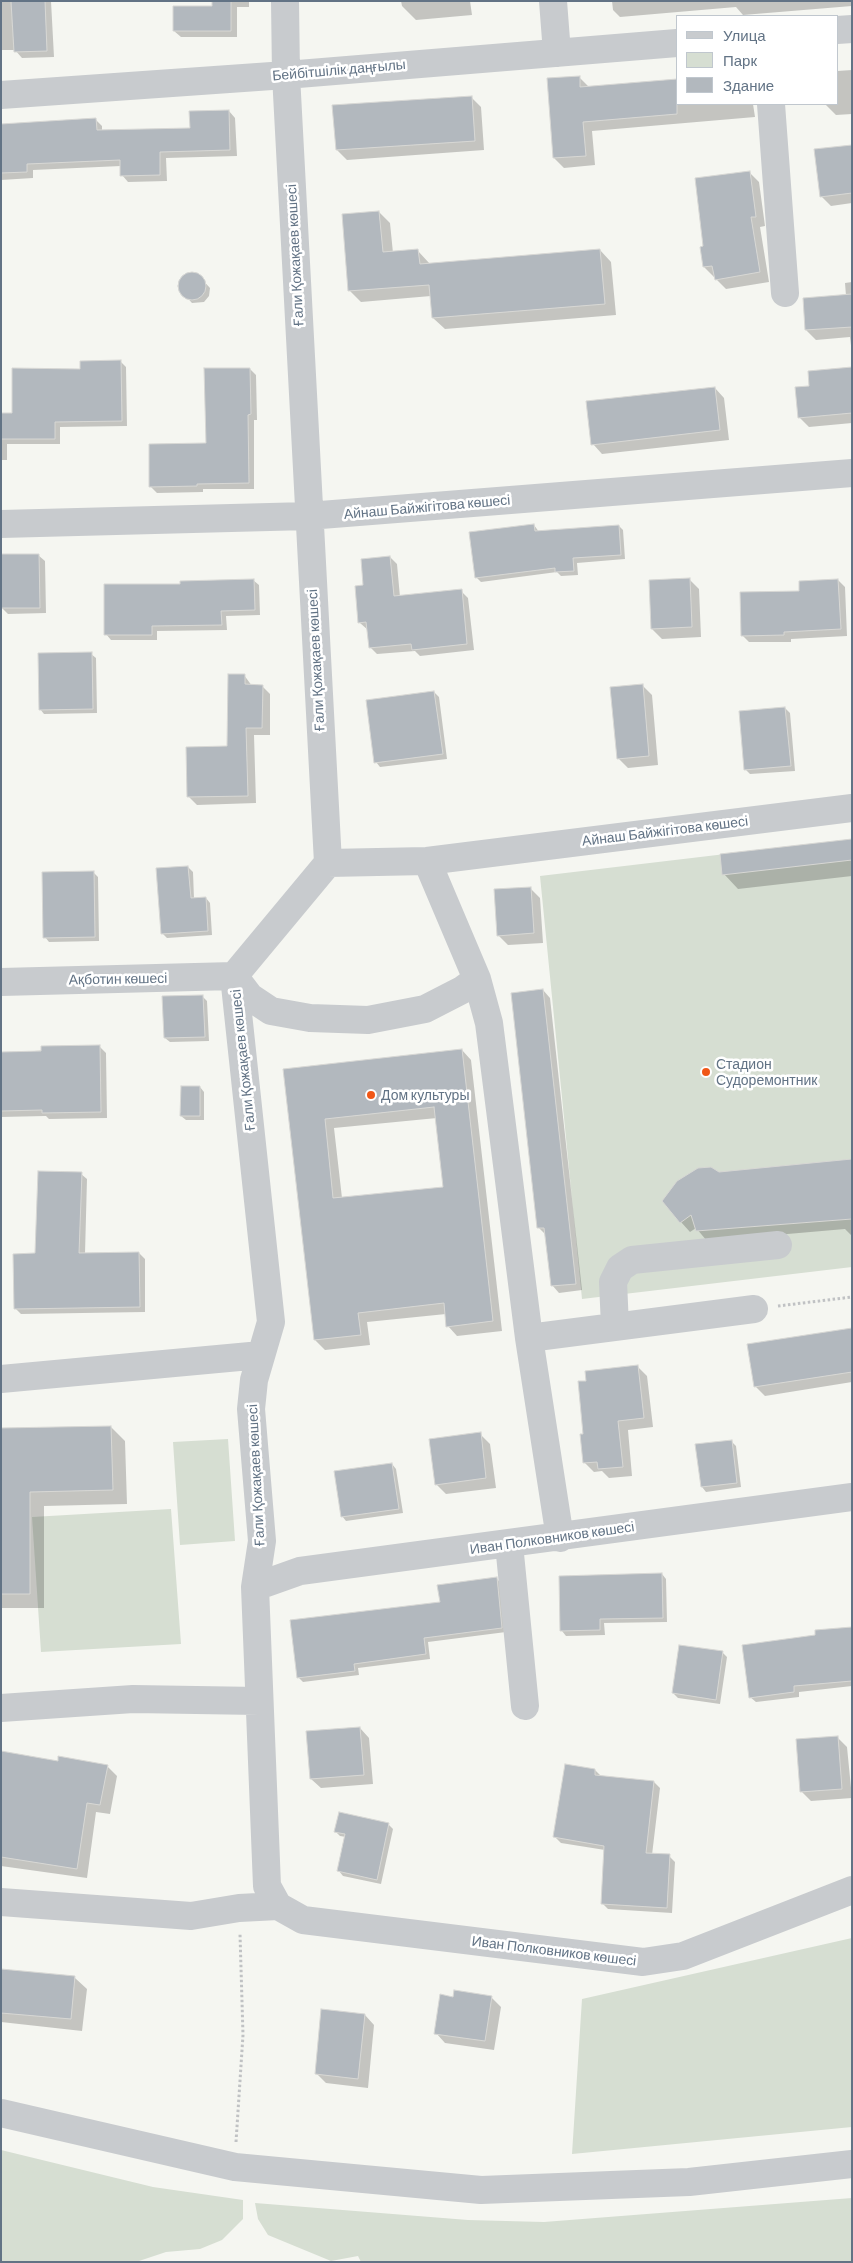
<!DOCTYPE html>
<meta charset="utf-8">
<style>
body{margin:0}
#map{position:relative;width:853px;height:2263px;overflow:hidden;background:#f5f6f1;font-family:Barlow,sans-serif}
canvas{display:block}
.frame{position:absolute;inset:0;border:2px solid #627385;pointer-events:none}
.legend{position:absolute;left:676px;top:15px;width:162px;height:90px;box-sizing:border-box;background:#fff;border:1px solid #c0c7ce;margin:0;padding:6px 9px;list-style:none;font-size:15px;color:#627385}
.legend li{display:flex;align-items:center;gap:10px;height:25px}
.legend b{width:25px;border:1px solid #c0c7ce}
</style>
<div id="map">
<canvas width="853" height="2263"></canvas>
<div class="frame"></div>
<ul class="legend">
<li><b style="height:6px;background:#c8cbce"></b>Улица</li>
<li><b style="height:14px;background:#d6ded2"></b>Парк</li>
<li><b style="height:14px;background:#b2b8be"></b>Здание</li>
</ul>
</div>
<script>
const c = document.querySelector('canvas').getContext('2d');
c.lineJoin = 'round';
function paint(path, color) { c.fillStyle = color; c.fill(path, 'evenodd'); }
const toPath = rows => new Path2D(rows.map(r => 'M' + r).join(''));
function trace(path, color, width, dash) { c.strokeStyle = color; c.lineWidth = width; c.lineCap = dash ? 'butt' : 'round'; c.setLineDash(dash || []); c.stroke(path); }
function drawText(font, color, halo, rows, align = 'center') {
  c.font = font + ' Barlow,sans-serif'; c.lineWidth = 5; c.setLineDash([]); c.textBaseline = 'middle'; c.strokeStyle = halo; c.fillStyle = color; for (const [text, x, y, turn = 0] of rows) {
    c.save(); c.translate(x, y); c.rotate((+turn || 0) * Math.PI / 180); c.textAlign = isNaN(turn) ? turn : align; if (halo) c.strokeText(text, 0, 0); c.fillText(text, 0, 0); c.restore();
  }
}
paint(toPath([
 [852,839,852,1267,582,1299,540,876],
 [228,1439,235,1541,180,1545,173,1442],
 [171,1509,181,1644,41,1652,32,1517],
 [852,1938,852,2127,572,2154,582,1999],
 [1,2150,153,2187,243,2200,243,2219,222,2240,200,2249,166,2252,136,2262,1,2262],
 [852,2198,852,2262,361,2262,358,2256,331,2261,268,2235,258,2219,255,2203,468,2220,544,2222]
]), '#d6ded2');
paint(toPath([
 [1,1,51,1,54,57,22,58,15,50,1,50],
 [213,1,249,1,249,7,237,7,237,37,181,37,174,31,213,7],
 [401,1,470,1,472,15,416,20,402,6],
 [612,1,852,1,852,6,743,15,736,7,620,17,613,10],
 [852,70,852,114,836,115,825,104,837,104,837,71],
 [579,77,589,87,677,104,753,104,755,117,592,131,595,165,564,168,554,158],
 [471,97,481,107,484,150,347,160,337,150],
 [229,111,235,118,237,156,166,158,167,181,128,182,122,175,121,166,33,170,33,178,1,180,1,125,96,120,102,126,102,131,191,129],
 [852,147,852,203,831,206,821,196],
 [749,172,759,182,765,226,760,227,769,282,726,289,704,267,705,247],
 [379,212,390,223,393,253,418,251,430,264,600,250,611,262,616,315,445,329,433,318,431,296,361,302,350,291],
 [191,274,199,276,210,288,209,296,204,302,192,303,182,292,181,281],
 [852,282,852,354,850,337,816,340,806,330,846,296,845,283],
 [120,361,126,367,127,426,60,427,60,444,7,444,7,460,1,460,1,414,13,415,81,370],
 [250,369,256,375,257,420,254,420,254,489,203,489,203,492,157,493,151,487,207,445],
 [852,369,852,423,809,427,799,417,810,387],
 [715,388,724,398,729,440,602,454,593,444],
 [534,525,539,532,619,526,623,530,625,559,577,563,578,575,561,576,557,572,481,582,476,577],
 [38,555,45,561,46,613,8,614,1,607],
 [390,557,397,564,400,597,461,591,468,598,474,650,420,656,415,651,377,654,370,647,368,630,360,623],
 [689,579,699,589,701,637,662,639,652,629],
 [253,580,259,585,260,615,226,616,227,630,157,631,157,640,111,640,106,634,181,585],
 [838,580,845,587,847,636,791,639,791,642,749,642,742,635,801,592],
 [91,654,96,658,97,713,44,714,40,709],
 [244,675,252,686,262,686,270,694,270,735,254,735,256,803,197,805,189,797,229,747],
 [642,685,652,695,658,765,628,768,618,758],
 [434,692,439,697,447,759,380,767,376,762],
 [785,708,790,713,795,771,750,774,746,770],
 [852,840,852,876,738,889,724,874],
 [188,867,193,872,194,899,206,898,210,903,212,935,167,938,162,933],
 [93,872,98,877,99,941,49,942,45,937],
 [530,888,540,898,543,943,508,945,498,935],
 [543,990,550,998,582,1290,559,1293,552,1285,546,1235,539,1228],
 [202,996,207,1001,209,1041,170,1042,165,1038],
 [100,1047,106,1053,107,1118,49,1119,46,1116,1,1117,1,1053],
 [462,1050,471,1060,502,1331,457,1336,448,1326,446,1314,367,1322,370,1345,325,1350,315,1340,284,1070],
 [437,1118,444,1188,342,1198,334,1128],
 [200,1087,204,1092,204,1120,186,1120,181,1116],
 [852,1160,852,1236,845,1229,707,1241,696,1228,690,1232,681,1222,718,1174],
 [81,1174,87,1179,85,1254,139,1253,145,1259,145,1312,21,1314,15,1308,36,1255],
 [852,1329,852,1382,765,1396,755,1386],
 [637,1366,647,1376,653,1427,628,1430,632,1476,609,1478,602,1471,594,1472,584,1462,587,1382],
 [111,1427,125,1441,127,1504,44,1506,44,1608,1,1608,1,1430],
 [480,1434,490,1444,496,1488,446,1494,436,1484],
 [731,1441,736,1446,741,1487,706,1492,702,1487],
 [392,1464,396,1469,403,1513,346,1521,342,1516],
 [662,1574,666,1579,667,1622,604,1623,605,1635,566,1636,562,1631],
 [496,1578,501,1583,506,1632,428,1642,430,1659,358,1668,359,1675,303,1682,299,1678,441,1603],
 [852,1628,852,1686,799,1692,799,1697,756,1702,750,1697,817,1636],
 [722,1652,727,1657,720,1704,678,1698,673,1693],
 [360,1728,369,1738,373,1784,321,1788,311,1779],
 [837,1737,847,1747,852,1798,811,1801,802,1792],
 [1,1752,59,1762,107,1766,117,1776,110,1814,96,1812,87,1878,1,1866],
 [595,1770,602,1777,654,1782,660,1788,652,1855,669,1856,675,1862,672,1913,608,1909,602,1903,605,1850,561,1843,555,1837],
 [389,1825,393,1829,381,1884,343,1876,339,1871,346,1837,340,1836,335,1831],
 [1,1970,75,1978,87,1989,82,2031,1,2022],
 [491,1997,501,2007,494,2050,445,2043,436,2033,454,1998],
 [365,2015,374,2025,368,2088,326,2083,316,2073]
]), '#0003');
const building = toPath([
 [11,1,45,1,47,51,14,52,11,1],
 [212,1,231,1,231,31,173,31,173,6,212,6,212,1],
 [580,76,580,87,677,79,677,114,583,122,586,156,553,158,547,78,580,76],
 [472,96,475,141,336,150,332,105,472,96],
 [229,110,230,150,160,152,160,175,120,176,120,160,27,164,27,172,1,173,1,124,96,118,97,130,190,128,189,111,229,110],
 [852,145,852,193,820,197,814,149,852,145],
 [750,171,756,217,751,217,760,272,715,280,712,266,703,267,700,247,703,246,695,178,750,171],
 [379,211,383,252,418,249,420,264,600,249,605,304,432,318,429,285,348,291,342,214,379,211],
 '178 286a14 14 0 1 1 28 0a14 14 0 1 1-28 0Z',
 [852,294,852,327,805,330,803,298,852,294],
 [121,360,122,421,55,422,55,439,1,439,1,413,12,413,12,368,80,369,80,361,121,360],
 [852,367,852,413,798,418,795,387,809,386,808,371,852,367],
 [204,368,250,368,251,414,248,415,249,483,197,484,197,486,149,487,149,444,206,443,204,368],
 [715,387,720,430,591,445,586,401,715,387],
 [534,524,535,531,619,525,621,555,573,558,574,571,555,572,555,568,475,578,469,532,534,524],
 [1,554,39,554,40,608,1,608,1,554],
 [390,556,394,596,462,589,467,644,412,650,411,644,369,648,366,622,358,623,355,586,363,585,361,559,390,556],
 [690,578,692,627,651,629,649,580,690,578],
 [254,579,255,610,221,611,222,625,152,626,152,635,104,635,104,584,180,584,180,581,254,579],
 [838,579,841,629,784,632,784,635,741,636,740,592,799,591,799,581,838,579],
 [92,652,93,709,39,710,38,653,92,652],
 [228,674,245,674,245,684,263,685,262,728,246,728,248,796,187,797,186,747,227,746,228,674],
 [643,684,649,756,617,759,610,687,643,684],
 [434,691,443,754,374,763,366,700,434,691],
 [785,707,791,766,744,770,739,711,785,707],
 [852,839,852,860,722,875,720,854,852,839],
 [188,866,191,898,206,897,208,931,161,934,156,868,188,866],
 [94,871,95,937,43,938,42,872,94,871],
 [531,887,534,933,497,936,494,889,531,887],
 [543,989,576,1284,551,1286,544,1228,537,1228,511,993,543,989],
 [203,995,205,1037,164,1038,162,996,203,995],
 [100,1045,101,1112,42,1113,42,1110,1,1111,1,1052,41,1051,41,1046,100,1045],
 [462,1049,493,1321,446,1327,444,1303,358,1313,361,1335,314,1340,283,1069,462,1049],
 [434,1107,443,1187,333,1198,325,1119,434,1107],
 [181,1086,200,1086,200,1116,180,1116,181,1086],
 [852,1159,852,1219,696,1231,691,1215,680,1223,662,1201,677,1181,698,1168,711,1167,719,1172,852,1159],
 [38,1171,82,1172,79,1253,139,1252,140,1307,14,1309,13,1254,35,1253,38,1171],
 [852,1328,852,1372,754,1387,747,1344,852,1328],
 [638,1365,644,1418,618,1421,623,1467,598,1469,597,1462,583,1463,580,1434,583,1434,578,1381,586,1381,585,1371,638,1365],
 [111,1426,113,1490,30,1492,30,1594,1,1594,1,1428,111,1426],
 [481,1432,486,1478,435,1485,429,1439,481,1432],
 [732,1440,737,1483,701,1487,695,1444,732,1440],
 [392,1463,399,1509,341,1517,334,1471,392,1463],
 [662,1573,663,1618,600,1619,600,1630,560,1631,559,1576,662,1573],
 [497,1577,502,1628,424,1638,426,1654,354,1664,355,1671,297,1678,290,1620,440,1602,437,1585,497,1577],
 [852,1627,852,1681,794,1686,794,1692,749,1698,742,1645,815,1635,815,1630,852,1627],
 [679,1645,723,1651,716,1700,672,1693,679,1645],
 [360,1727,364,1775,310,1779,306,1731,360,1727],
 [838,1736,842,1789,800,1792,796,1739,838,1736],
 [1,1751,58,1761,58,1756,108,1765,100,1805,87,1803,77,1869,1,1857,1,1751],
 [565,1764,595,1769,595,1775,654,1781,646,1853,670,1854,667,1908,601,1904,604,1846,553,1837,565,1764],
 [339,1812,389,1823,377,1880,337,1871,345,1834,334,1832,339,1812],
 [1,1969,75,1976,71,2019,1,2013,1,1969],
 [454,1990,492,1996,485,2041,434,2034,440,1994,453,1997,454,1990],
 [321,2009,365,2014,358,2079,315,2074,321,2009]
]);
paint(building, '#b2b8be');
trace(building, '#d7d7d4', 1);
trace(toPath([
 [778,1306,852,1297],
 [236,2142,243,2035,240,1934]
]), '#c0c2c4', 3, [2.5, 2.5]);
trace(toPath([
 [285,1,286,75,328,863,234,976,271,1322,254,1380,251,1409,262,1541,255,1587,267,1886,278,1906,303,1920,643,1962,683,1956,852,1890],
 [553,1,557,53],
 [837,30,852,29],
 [1,95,286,75,677,43],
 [771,104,785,293],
 [1,524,308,516,852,473],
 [427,861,477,979,489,1023,529,1338,560,1538],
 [328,863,427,861,852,808],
 [1,982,234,976,250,997,271,1011,310,1018,368,1020,425,1009,462,990,477,979],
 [615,1326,613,1282,620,1268,632,1260,778,1245],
 [529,1338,754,1309],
 [1,1379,261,1355],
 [509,1544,525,1706],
 [255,1587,300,1571,852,1497],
 [1,1708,133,1699,259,1701],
 [1,1902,191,1916,239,1908,278,1906],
 [1,2113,235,2167,481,2190,689,2182,852,2164]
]), '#c8cbce', 28);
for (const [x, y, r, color] of [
 [706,1072,5,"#f05717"],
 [371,1095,5,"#f05717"]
]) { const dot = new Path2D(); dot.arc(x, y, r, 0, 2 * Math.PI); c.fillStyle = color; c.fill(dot); trace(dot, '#fff', 2); }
drawText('14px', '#627385', '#fff', [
 ["Бейбітшілік даңғылы",339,70,-5],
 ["Ғали Қожақаев көшесі",295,255,-93],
 ["Айнаш Байжігітова көшесі",427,507,-5],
 ["Ғали Қожақаев көшесі",316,660,-93],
 ["Айнаш Байжігітова көшесі",665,831,-7],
 ["Ақботин көшесі",118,979,-1],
 ["Ғали Қожақаев көшесі",243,1060,-96],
 ["Ғали Қожақаев көшесі",256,1475,-93],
 ["Иван Полковников көшесі",552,1538,-8],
 ["Иван Полковников көшесі",554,1951,7]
]);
drawText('14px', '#627385', '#fff', [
 ["Стадион",716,1064],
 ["Судоремонтник",716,1080],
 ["Дом культуры",381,1095]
], 'left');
</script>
